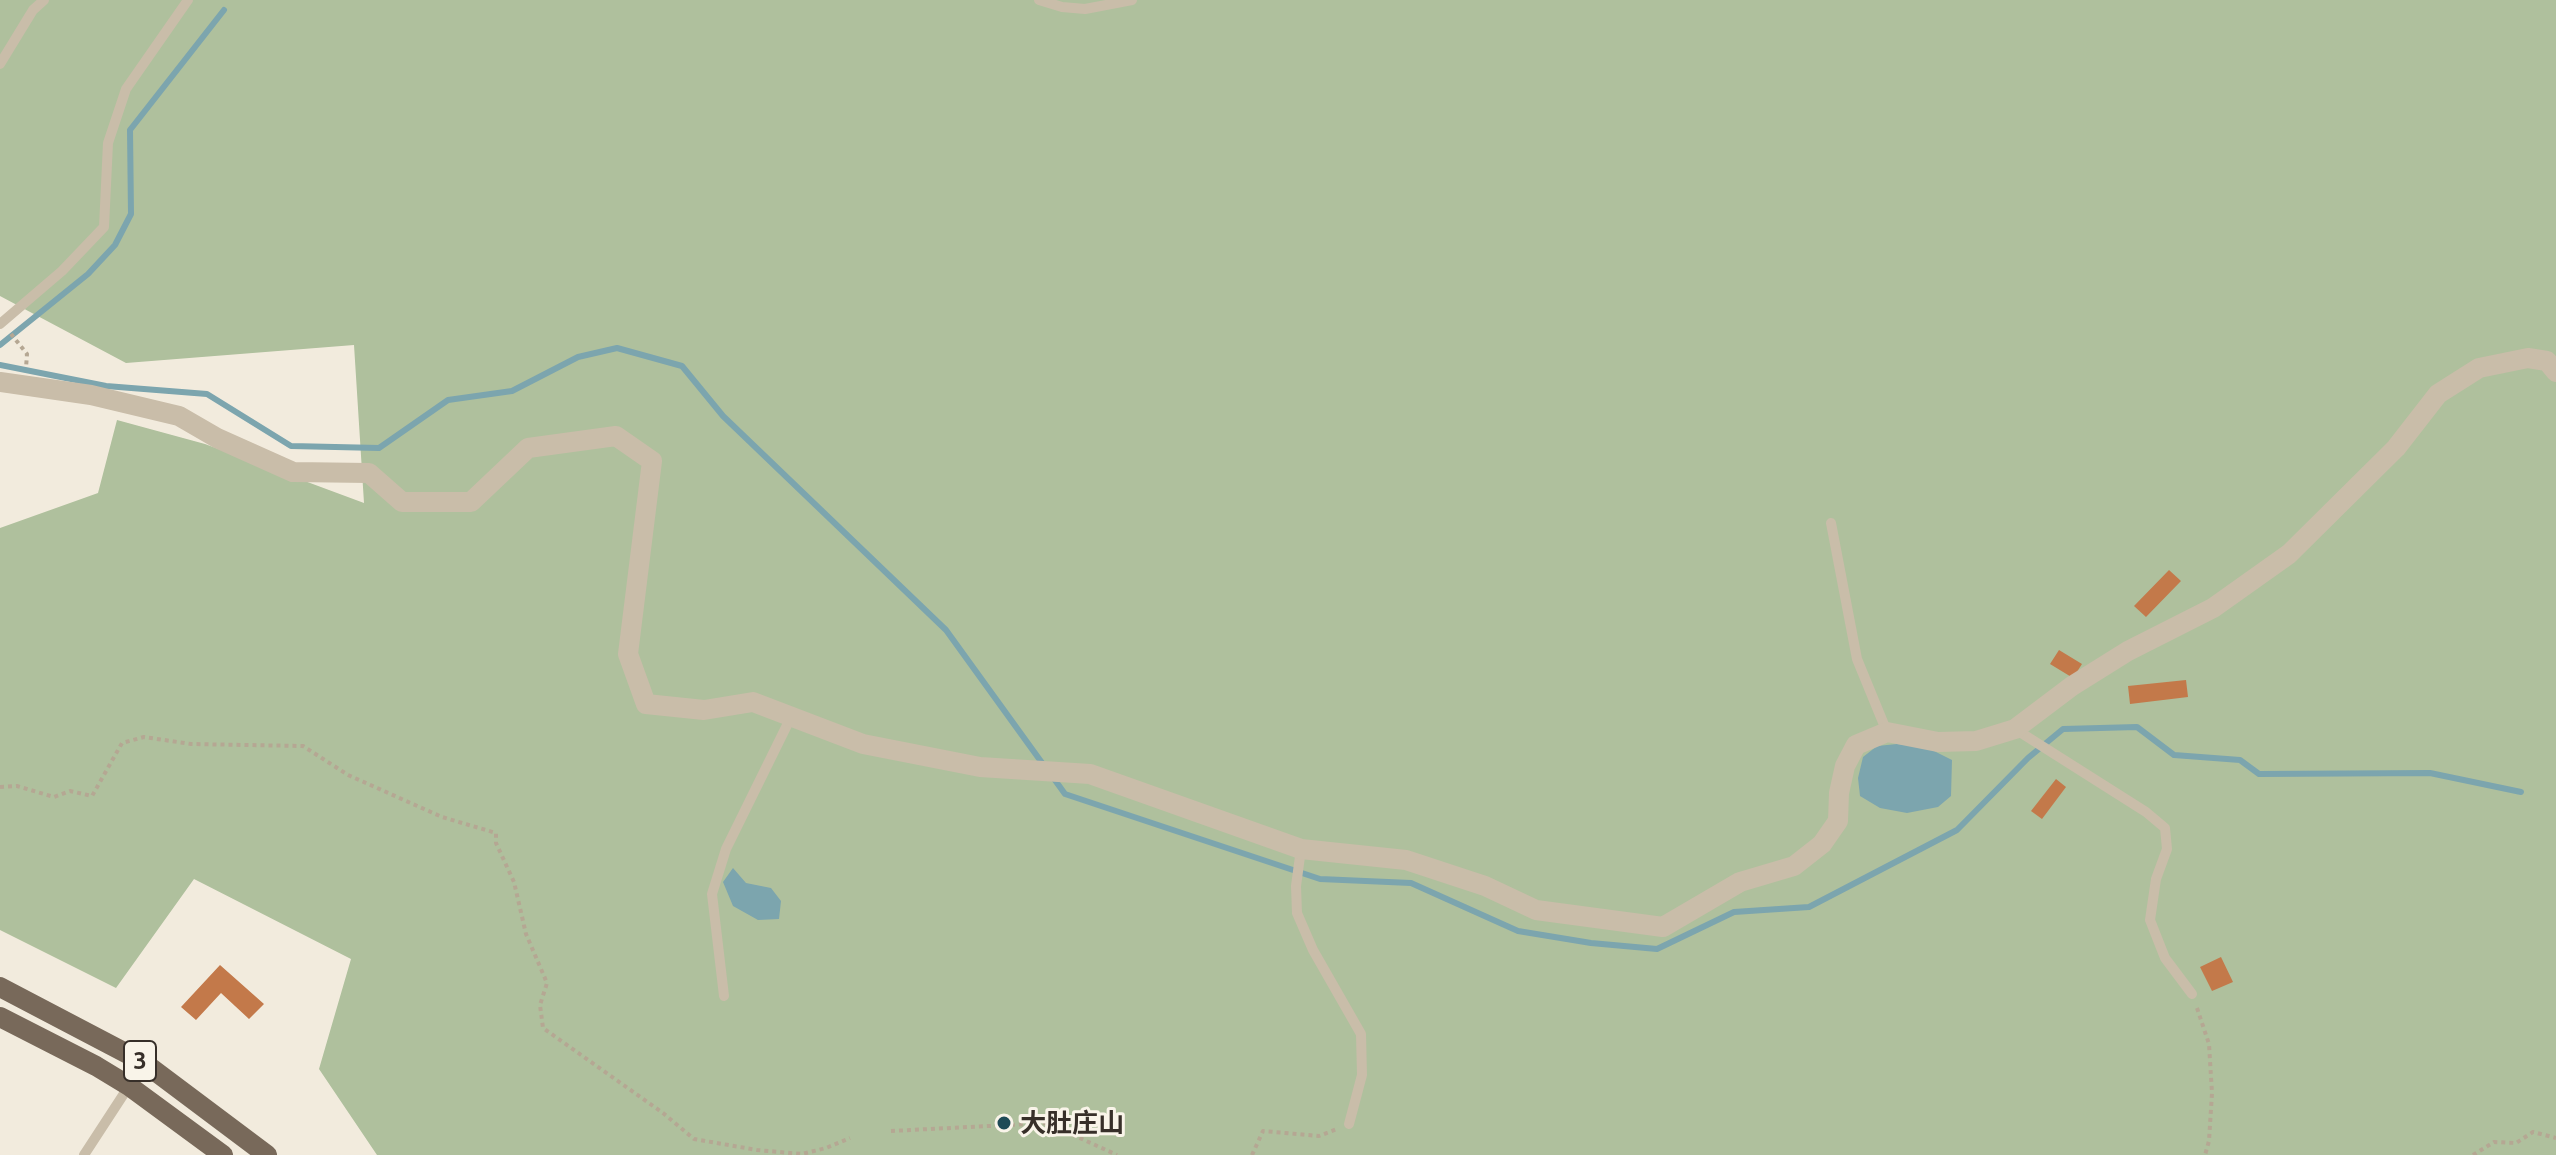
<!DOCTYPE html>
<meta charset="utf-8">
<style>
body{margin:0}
canvas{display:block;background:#f2ebdd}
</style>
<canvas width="2556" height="1155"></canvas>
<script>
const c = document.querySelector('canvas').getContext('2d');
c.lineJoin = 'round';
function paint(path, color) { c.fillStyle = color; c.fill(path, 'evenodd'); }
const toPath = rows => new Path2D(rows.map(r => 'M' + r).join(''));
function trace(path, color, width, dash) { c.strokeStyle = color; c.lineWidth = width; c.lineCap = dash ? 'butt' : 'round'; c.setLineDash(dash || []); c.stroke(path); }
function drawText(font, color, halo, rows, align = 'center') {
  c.font = font + ' Ubuntu,"Noto Sans TC",sans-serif'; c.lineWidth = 6; c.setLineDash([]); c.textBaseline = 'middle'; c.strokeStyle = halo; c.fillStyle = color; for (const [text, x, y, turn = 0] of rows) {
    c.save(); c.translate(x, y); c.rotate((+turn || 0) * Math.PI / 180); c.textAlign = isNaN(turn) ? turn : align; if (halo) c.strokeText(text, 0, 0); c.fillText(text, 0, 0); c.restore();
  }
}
paint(toPath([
 [0,0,2556,0,2556,1155,377,1155,319,1069,351,959,194,879,116,988,0,930,0,528,98,493,117,420,205,444,364,503,354,345,126,363,0,296]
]), '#afc09d');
paint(toPath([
 [1897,744,1926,747,1952,760,1951,796,1938,807,1907,813,1880,808,1860,796,1858,778,1863,757,1877,746],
 [733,868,746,883,771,888,781,901,779,919,758,920,733,906,723,882]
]), '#7ca5ae');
trace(toPath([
 [0,345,88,274,115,245,131,214,130,130,224,10],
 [0,365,106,386,207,394,291,446,379,448,448,400,512,391,578,357,617,348,682,366,723,416,946,630,1045,767],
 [1052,776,1065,794,1320,879,1411,883,1518,931,1591,943,1657,949,1734,912,1809,907,1957,830,2028,758,2063,729,2137,727,2174,755,2240,760,2259,774,2430,773,2521,792]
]), '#7ca5ae', 6);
paint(toPath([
 [2169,570,2181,581,2146,617,2134,606],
 [2059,650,2082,664,2073,678,2050,664],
 [2186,680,2188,697,2130,704,2128,686],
 [2056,779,2066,787,2042,819,2031,811],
 [2221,957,2233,982,2212,991,2200,967],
 [220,965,264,1004,249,1019,221,993,196,1020,181,1007]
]), '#c3794a');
trace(toPath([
 [11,334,27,354,26,368],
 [0,787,17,786,54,797,70,791,92,796,122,743,144,737,191,744,303,746,348,775,442,817,496,833,496,843,514,882,526,934,547,983,540,1005,543,1028,663,1113,694,1139,757,1150,802,1154,826,1148,850,1138],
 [2197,1008,2209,1044,2212,1093,2209,1141,2205,1155],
 [891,1131,1047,1123,1117,1155],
 [1252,1155,1263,1131,1319,1136,1337,1129],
 [2473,1155,2494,1142,2516,1143,2533,1132,2556,1138]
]), '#b5a793', 4, [4, 4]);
trace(toPath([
 [1039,0,1062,7,1085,9,1132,0],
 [0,64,33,10,44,0],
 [0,324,62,271,104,227,108,143,126,89,188,0],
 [1831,523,1857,659,1887,732],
 [2015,729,2146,812,2165,828,2167,849,2156,879,2150,920,2165,958,2192,994],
 [1301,849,1296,886,1297,913,1313,950,1361,1034,1362,1075,1349,1124],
 [724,996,712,894,726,849,792,715],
 [84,1155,129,1086]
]), '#c9bda9', 10);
trace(toPath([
 [0,382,91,395,179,416,217,438,293,472,369,473,402,502,471,502,528,448,616,436,652,461,628,654,646,704,704,710,753,702,863,744,980,767,1090,774,1301,849,1406,860,1485,886,1536,910,1663,927,1740,882,1794,866,1822,844,1838,821,1839,793,1845,766,1856,745,1887,732,1938,742,1976,741,2015,729,2072,686,2128,651,2213,608,2289,554,2396,448,2438,394,2479,368,2528,358,2547,361,2556,372]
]), '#c9bda9', 20);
trace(toPath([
 [0,987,143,1062,267,1155],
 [0,1017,96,1066,129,1086,223,1155]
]), '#78695a', 20);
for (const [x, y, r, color] of [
 [1004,1123,8,"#1f4b57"]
]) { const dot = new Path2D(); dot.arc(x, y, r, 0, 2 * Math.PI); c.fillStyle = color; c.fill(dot); trace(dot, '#f9f4e9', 3); }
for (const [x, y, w] of [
 [140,1061,32]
]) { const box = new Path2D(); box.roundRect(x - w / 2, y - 20, w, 40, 6); c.fillStyle = '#f9f4e9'; c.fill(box); trace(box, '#372f29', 2); }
drawText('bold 24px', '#372f29', null, [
 ["3",140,1061]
]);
drawText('bold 26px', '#372f29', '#f9f4e9', [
 ["大肚庄山",1020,1123]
], 'left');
</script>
